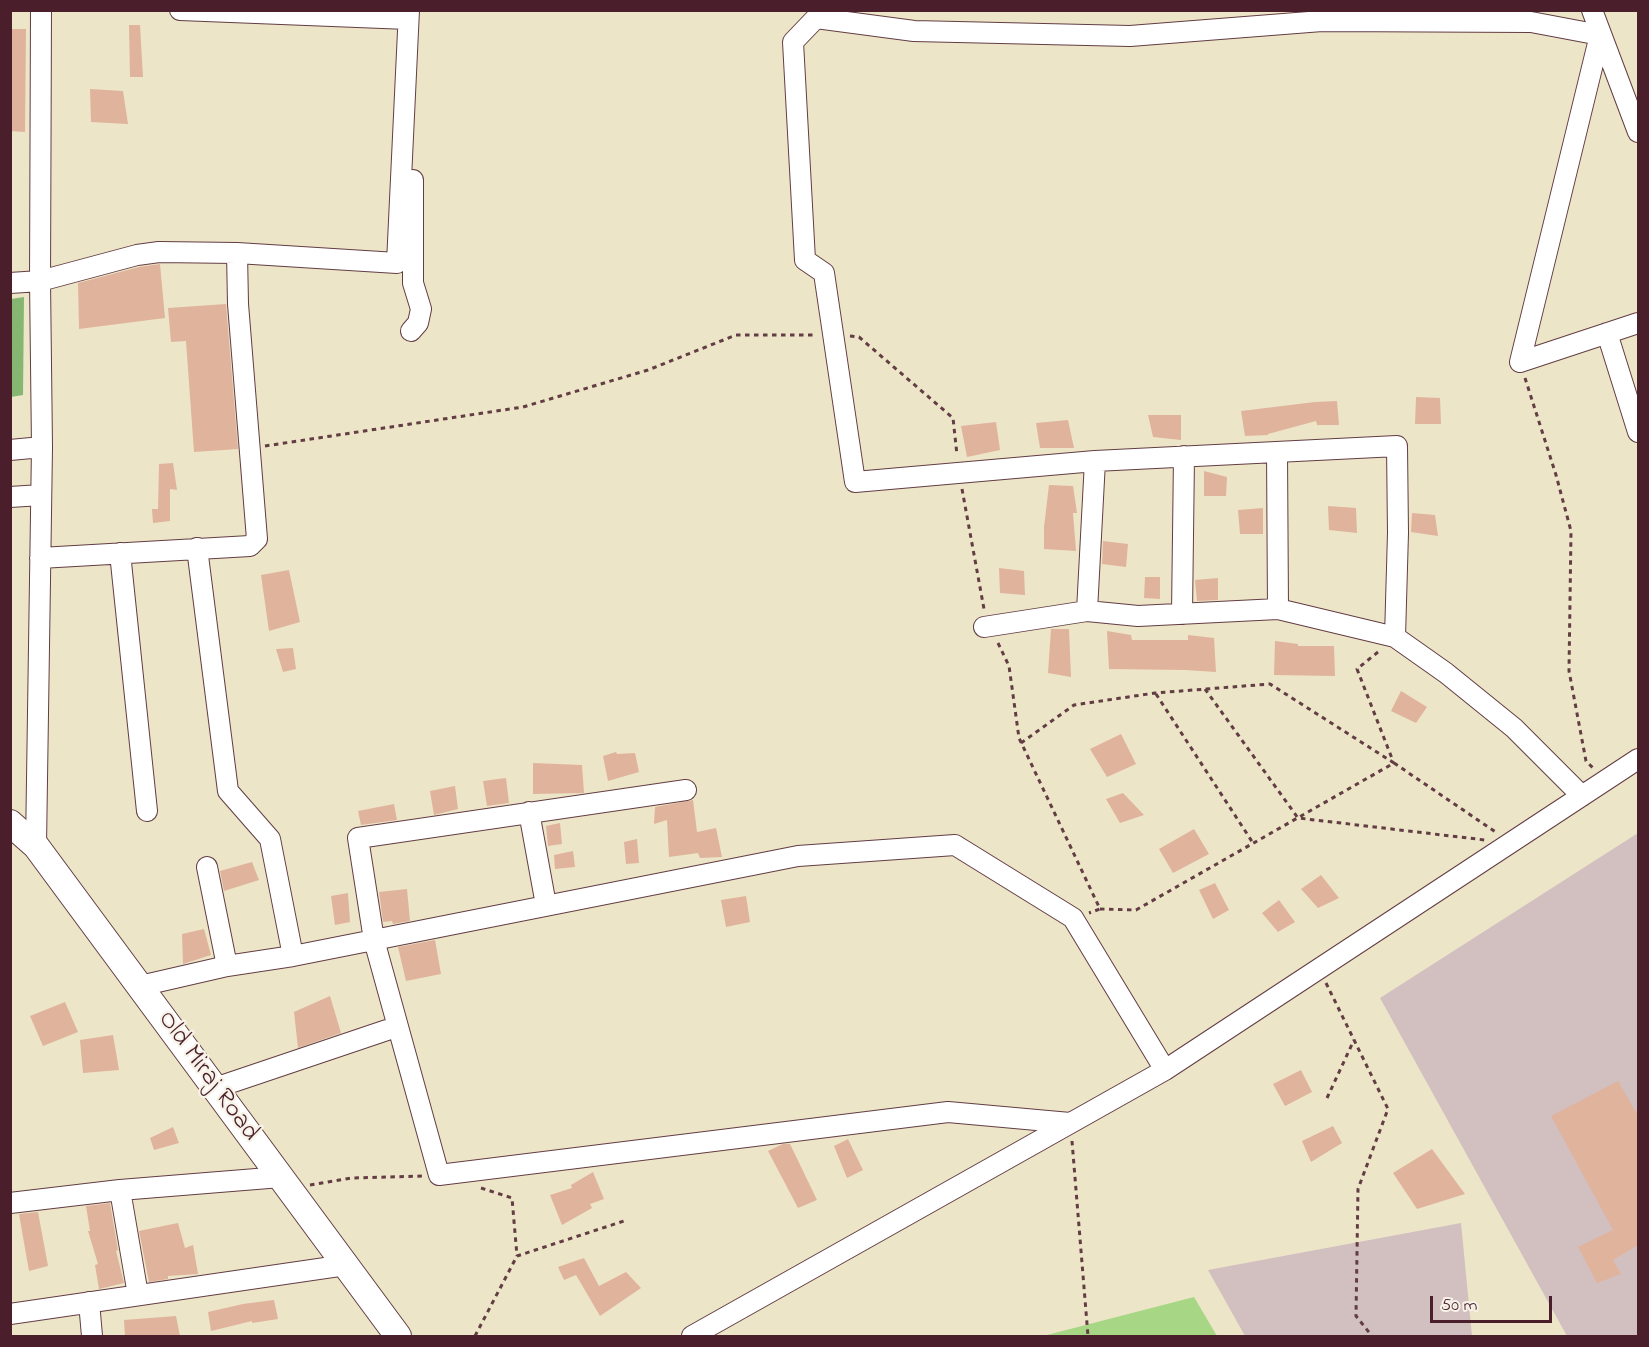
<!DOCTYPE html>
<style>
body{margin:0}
#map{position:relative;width:1649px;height:1347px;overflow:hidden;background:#ede5c8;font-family:"Indie Flower",sans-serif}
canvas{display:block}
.frame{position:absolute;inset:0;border:12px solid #4a1f2b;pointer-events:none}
.scale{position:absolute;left:1430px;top:1296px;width:122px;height:27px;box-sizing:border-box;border:3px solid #4a1f2b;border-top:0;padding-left:8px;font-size:18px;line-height:21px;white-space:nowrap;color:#4a1f2b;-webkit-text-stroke:4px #f7f3e8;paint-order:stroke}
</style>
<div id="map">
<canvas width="1649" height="1347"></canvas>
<div class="frame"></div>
<div class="scale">50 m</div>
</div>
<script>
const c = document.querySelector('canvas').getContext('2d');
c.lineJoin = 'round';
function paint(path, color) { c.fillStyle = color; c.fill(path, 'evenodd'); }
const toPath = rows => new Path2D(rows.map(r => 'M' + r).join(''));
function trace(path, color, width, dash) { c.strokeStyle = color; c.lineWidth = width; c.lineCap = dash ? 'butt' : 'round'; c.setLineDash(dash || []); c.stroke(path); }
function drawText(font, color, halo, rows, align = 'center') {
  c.font = font + ' "Indie Flower",sans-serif'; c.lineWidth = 4.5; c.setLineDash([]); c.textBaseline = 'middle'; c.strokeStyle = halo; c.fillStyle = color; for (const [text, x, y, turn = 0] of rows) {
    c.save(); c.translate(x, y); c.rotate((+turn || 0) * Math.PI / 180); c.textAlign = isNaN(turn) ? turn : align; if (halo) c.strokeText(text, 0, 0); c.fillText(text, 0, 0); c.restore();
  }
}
paint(toPath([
 [1638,833,1638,1336,1567,1336,1380,998],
 [1461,1223,1472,1336,1245,1336,1208,1270]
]), '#d2bfc0');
paint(toPath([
 [1194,1297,1217,1336,1043,1336]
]), '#a7d684');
paint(toPath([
 [24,297,23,395,11,397,11,299]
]), '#85b772');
paint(toPath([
 [129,25,140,25,143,77,130,77],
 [10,29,26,29,25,132,10,131],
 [90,89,123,91,128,124,91,122],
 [160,264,165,318,79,329,78,283,139,267],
 [226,304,238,449,194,452,186,341,171,342,168,308],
 [1416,397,1440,398,1441,424,1415,424],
 [1337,401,1339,425,1317,425,1316,421,1268,434,1268,435,1245,436,1241,411,1315,402],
 [1148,415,1181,415,1181,440,1153,437],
 [1068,420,1074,448,1040,448,1036,423],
 [996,422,1000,450,967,457,961,426],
 [173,463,177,490,170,489,170,521,153,523,152,509,158,509,159,464],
 [1204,471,1227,477,1226,496,1204,496],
 [1049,485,1073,486,1077,513,1073,513,1076,551,1044,549,1044,527],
 [1328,506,1356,508,1357,533,1329,530],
 [1263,508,1263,534,1240,534,1238,510],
 [1412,513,1435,515,1438,536,1411,532],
 [1103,541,1128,544,1126,567,1102,564],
 [999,568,1024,571,1025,595,1000,593],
 [289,570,300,622,269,631,261,575],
 [1145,577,1160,577,1160,599,1144,598],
 [1218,578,1218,600,1197,601,1195,580],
 [1051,629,1069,629,1071,677,1048,673],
 [1107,631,1131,635,1132,640,1188,640,1188,635,1214,638,1216,672,1185,670,1109,669],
 [1275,641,1298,644,1298,646,1334,646,1335,676,1274,675],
 [293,648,296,669,283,672,276,649],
 [1401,691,1427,707,1416,723,1391,711],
 [1121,734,1136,764,1107,777,1090,749],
 [616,752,617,754,635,753,639,772,608,781,603,756],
 [533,763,582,765,584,793,533,794],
 [506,778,509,803,487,806,483,781],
 [455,786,458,809,434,815,430,791],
 [1123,793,1144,815,1120,823,1106,799],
 [693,800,697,832,716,828,722,857,700,858,698,853,669,857,667,820,654,824,655,807],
 [394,804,397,820,361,825,358,811],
 [560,823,562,844,548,846,546,826],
 [1194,829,1209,854,1173,873,1159,849],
 [637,839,639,863,626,864,624,842],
 [573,851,575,867,555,869,554,855],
 [252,862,259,880,224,891,220,871],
 [1321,875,1339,898,1318,908,1301,889],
 [1215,883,1229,910,1213,919,1199,890],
 [407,889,410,921,393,924,392,921,383,922,379,892],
 [348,893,350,922,335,925,331,896],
 [746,896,750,922,726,927,721,900],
 [1279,900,1295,922,1278,932,1262,913],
 [204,929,211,955,183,964,182,934],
 [435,940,441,974,406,981,398,947],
 [330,996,341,1033,298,1048,294,1012],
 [65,1002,78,1032,43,1046,30,1016],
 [113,1035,119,1070,83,1073,80,1040],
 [1301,1070,1312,1092,1285,1106,1273,1084],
 [1618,1081,1638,1116,1638,1245,1613,1260,1621,1274,1597,1283,1578,1247,1613,1230,1551,1116],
 [1333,1126,1342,1143,1311,1162,1302,1141],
 [173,1127,179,1143,154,1150,150,1138],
 [848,1139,863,1170,847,1178,834,1146],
 [783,1144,790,1144,817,1200,798,1208,768,1151],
 [1432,1149,1465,1194,1417,1209,1393,1173],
 [593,1172,604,1199,590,1204,592,1208,562,1225,550,1195,572,1188,571,1185],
 [110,1203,118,1250,116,1251,124,1283,99,1289,95,1265,98,1264,88,1231,90,1231,86,1206],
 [38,1212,48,1266,29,1271,19,1214],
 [178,1223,185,1248,193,1245,198,1274,168,1276,168,1279,149,1282,139,1231],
 [584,1258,599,1286,626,1272,641,1288,600,1316,576,1275,564,1280,558,1267],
 [274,1300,278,1319,252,1323,252,1321,211,1331,208,1312,243,1304],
 [176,1316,180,1336,125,1336,124,1320]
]), '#e0b39d');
const minor = toPath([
 [180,10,408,19],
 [1592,10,1638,132],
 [237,253,397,263,409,10],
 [10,283,40,281,42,447,36,846],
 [411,331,418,323,421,309,413,283,413,180],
 [1607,333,1638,432],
 [1520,362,1600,35],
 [1520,362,1638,323],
 [10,450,42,447],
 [1277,452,1278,609],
 [1095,461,855,482,824,273,805,260,793,42,816,18,914,31,1130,36,1322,21,1531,22,1600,35],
 [10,497,41,495],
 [197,548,228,791,270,839,293,956],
 [120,553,147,811],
 [40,558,250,546,257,539,238,304,237,253,159,252,137,255,40,281,41,10],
 [1182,614,1184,456],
 [984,627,1087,611],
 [1395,637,1398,533,1397,446,1095,461,1087,611,1138,616,1278,609,1395,637,1446,673,1514,728,1582,796],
 [686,790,358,838,374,940,439,1175,948,1112,1070,1123],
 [529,812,546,905],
 [207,867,227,966],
 [140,986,227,966,293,956,798,856,955,845,1073,918,1165,1070],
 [215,1088,387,1030],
 [120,1190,138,1295],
 [10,1203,120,1190,281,1177],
 [89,1302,92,1336],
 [10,1314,346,1265],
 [692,1336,1165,1070,1638,759]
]);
const major = toPath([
 [10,823,36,846,398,1336]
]);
trace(minor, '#623d43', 22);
trace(major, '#623d43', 28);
trace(toPath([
 [850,336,859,337,953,418,957,455],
 [1525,378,1556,475,1571,531,1569,671,1586,761,1593,768],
 [265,446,523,407,648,370,736,335,817,335],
 [962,489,984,609],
 [998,643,1009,666,1019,738,1100,909,1089,913],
 [1378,652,1357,669,1393,761],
 [1205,689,1298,818,1485,840],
 [1156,694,1253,843],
 [1021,743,1074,705,1155,693,1270,684,1394,763],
 [1100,909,1136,910,1394,763,1497,833],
 [1326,983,1388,1109,1358,1189,1356,1316,1372,1336],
 [1327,1098,1354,1040],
 [1072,1141,1088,1336],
 [310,1185,352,1178,423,1176],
 [481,1188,512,1198,517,1256],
 [475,1336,517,1256,627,1220]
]), '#623d43', 3, [4.5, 4.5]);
trace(minor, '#fff', 20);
trace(major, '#fff', 26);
drawText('26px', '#4a1f2b', '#f7f3e8', [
 ["Old Miraj Road",207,1077,54]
]);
</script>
